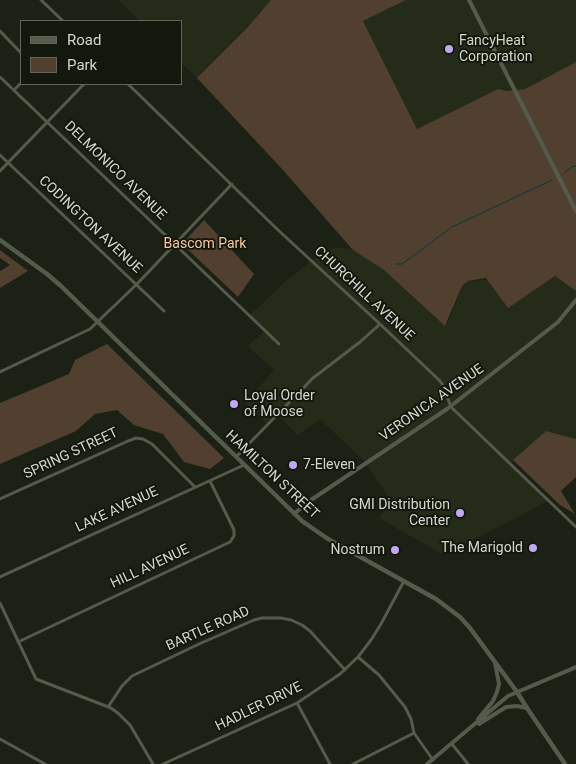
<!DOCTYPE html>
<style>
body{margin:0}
#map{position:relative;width:576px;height:764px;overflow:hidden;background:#1c2115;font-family:Roboto,sans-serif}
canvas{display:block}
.legend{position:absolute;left:20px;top:20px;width:162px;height:65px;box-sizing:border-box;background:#13180c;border:1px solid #60645a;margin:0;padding:6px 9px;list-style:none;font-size:15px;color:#d3d7cf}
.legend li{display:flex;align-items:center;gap:10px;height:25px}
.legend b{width:25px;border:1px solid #60645a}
</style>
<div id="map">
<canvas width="576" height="764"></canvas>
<ul class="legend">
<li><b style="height:6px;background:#545a4c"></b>Road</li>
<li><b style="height:14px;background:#513f30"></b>Park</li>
</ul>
</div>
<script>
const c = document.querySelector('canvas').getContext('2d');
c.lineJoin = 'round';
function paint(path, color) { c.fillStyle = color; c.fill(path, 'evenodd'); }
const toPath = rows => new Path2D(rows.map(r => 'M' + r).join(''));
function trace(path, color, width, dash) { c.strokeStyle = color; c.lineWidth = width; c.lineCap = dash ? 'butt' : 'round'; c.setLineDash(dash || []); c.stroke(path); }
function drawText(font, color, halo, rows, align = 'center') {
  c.font = font + ' Roboto,sans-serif'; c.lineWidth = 4; c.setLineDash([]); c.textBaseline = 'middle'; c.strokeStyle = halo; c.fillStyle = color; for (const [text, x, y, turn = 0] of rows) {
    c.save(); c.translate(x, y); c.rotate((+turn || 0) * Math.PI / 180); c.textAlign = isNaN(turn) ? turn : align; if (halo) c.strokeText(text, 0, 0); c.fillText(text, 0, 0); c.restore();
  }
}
paint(toPath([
 [118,0,271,0,247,28,197,78,181,62,181,21,140,21],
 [406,0,576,0,576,62,525,89,507,91,498,89,417,129,363,21],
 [335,247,353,250,384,270,445,326,450,318,462,286,468,281,555,276,576,291,576,439,546,431,510,463,549,500,505,524,442,554,379,518,391,501,364,461,320,419,298,435,276,413,266,423,245,403,274,370,248,346,266,330,249,316,285,282,312,260]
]), '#242c19');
paint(toPath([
 [271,0,406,0,363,21,417,129,498,89,507,91,525,89,576,62,576,291,555,276,508,308,486,278,468,281,462,286,445,326,384,270,353,250,282,169,197,78,247,28],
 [204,220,254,274,238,297,182,244],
 [0,250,28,271,0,288,0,271,10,265,0,258],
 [107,344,224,458,210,469,184,462,163,434,134,425,117,410,95,414,76,431,0,464,0,403,69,374,75,360],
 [546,431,576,439,576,477,561,491,575,514,560,505,513,460]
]), '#513f30');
trace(toPath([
 [564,173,572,167,576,166],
 [395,264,402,264,452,227,552,180]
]), '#033a3b', 1);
trace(toPath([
 [41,0,63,21],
 [0,31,21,53],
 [0,77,279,344],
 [128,84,278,230,380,324,439,380,443,385,451,407,576,527],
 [14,90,21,83],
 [0,155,164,311],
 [0,171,84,84],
 [0,372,90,329,136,285,232,184],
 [236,457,313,378,360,342,380,324],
 [0,499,128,441,136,438,143,439,152,444,195,487],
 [0,577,244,465],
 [0,603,36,679,111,708,119,714,130,725,153,764],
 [18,642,230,542,234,536,234,530,210,481],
 [358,657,379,675,405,707,411,719,414,733,433,760],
 [297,703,330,764],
 [108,707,122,686,132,676,199,644,254,620,262,618,281,618,291,620,302,625,310,631,345,670],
 [0,739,45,764],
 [452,744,468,764],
 [163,764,297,703,340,674,358,657,371,640,381,624,404,581],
 [353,764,414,733]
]), '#545a4c', 3);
trace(toPath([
 [469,0,576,211],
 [294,514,308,502,447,409,558,322,576,300],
 [478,719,493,701,497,692,499,684,495,663],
 [479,724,506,707,517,706,527,708],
 [427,764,508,696,576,667]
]), '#545a4c', 4);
trace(toPath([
 [0,240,47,274,61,286,302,521,328,539,436,599,460,617,470,628,517,692,527,708,565,764]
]), '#545a4c', 4.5);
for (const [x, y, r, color] of [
 [449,49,5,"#c0a8f3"],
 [234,404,5,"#c0a8f3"],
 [293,465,5,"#c0a8f3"],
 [460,513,5,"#c0a8f3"],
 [533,548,5,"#c0a8f3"],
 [395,550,5,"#c0a8f3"]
]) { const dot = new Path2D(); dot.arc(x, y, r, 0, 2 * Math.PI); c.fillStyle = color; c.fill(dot); trace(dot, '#13180c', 2); }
drawText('14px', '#d3d7cf', '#13180c', [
 ["FancyHeat",459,41],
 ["Corporation",459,57],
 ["Loyal Order",244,396],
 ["of Moose",244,412],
 ["7-Eleven",303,465],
 ["GMI Distribution",450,505,"right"],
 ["Center",450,521,"right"],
 ["The Marigold",523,548,"right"],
 ["Nostrum",385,550,"right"]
], 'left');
drawText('14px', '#d3d7cf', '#13180c', [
 ["DELMONICO AVENUE",115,171,44],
 ["CODINGTON AVENUE",90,225,43],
 ["CHURCHILL AVENUE",364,294,43],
 ["VERONICA AVENUE",432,403,-35],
 ["SPRING STREET",71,454,-25],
 ["HAMILTON STREET",272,475,43],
 ["LAKE AVENUE",117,510,-25],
 ["HILL AVENUE",150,567,-25],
 ["BARTLE ROAD",208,629,-24],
 ["HADLER DRIVE",259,707,-26]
]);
drawText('14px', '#fcc69c', '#13180c', [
 ["Bascom Park",205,244]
]);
</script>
